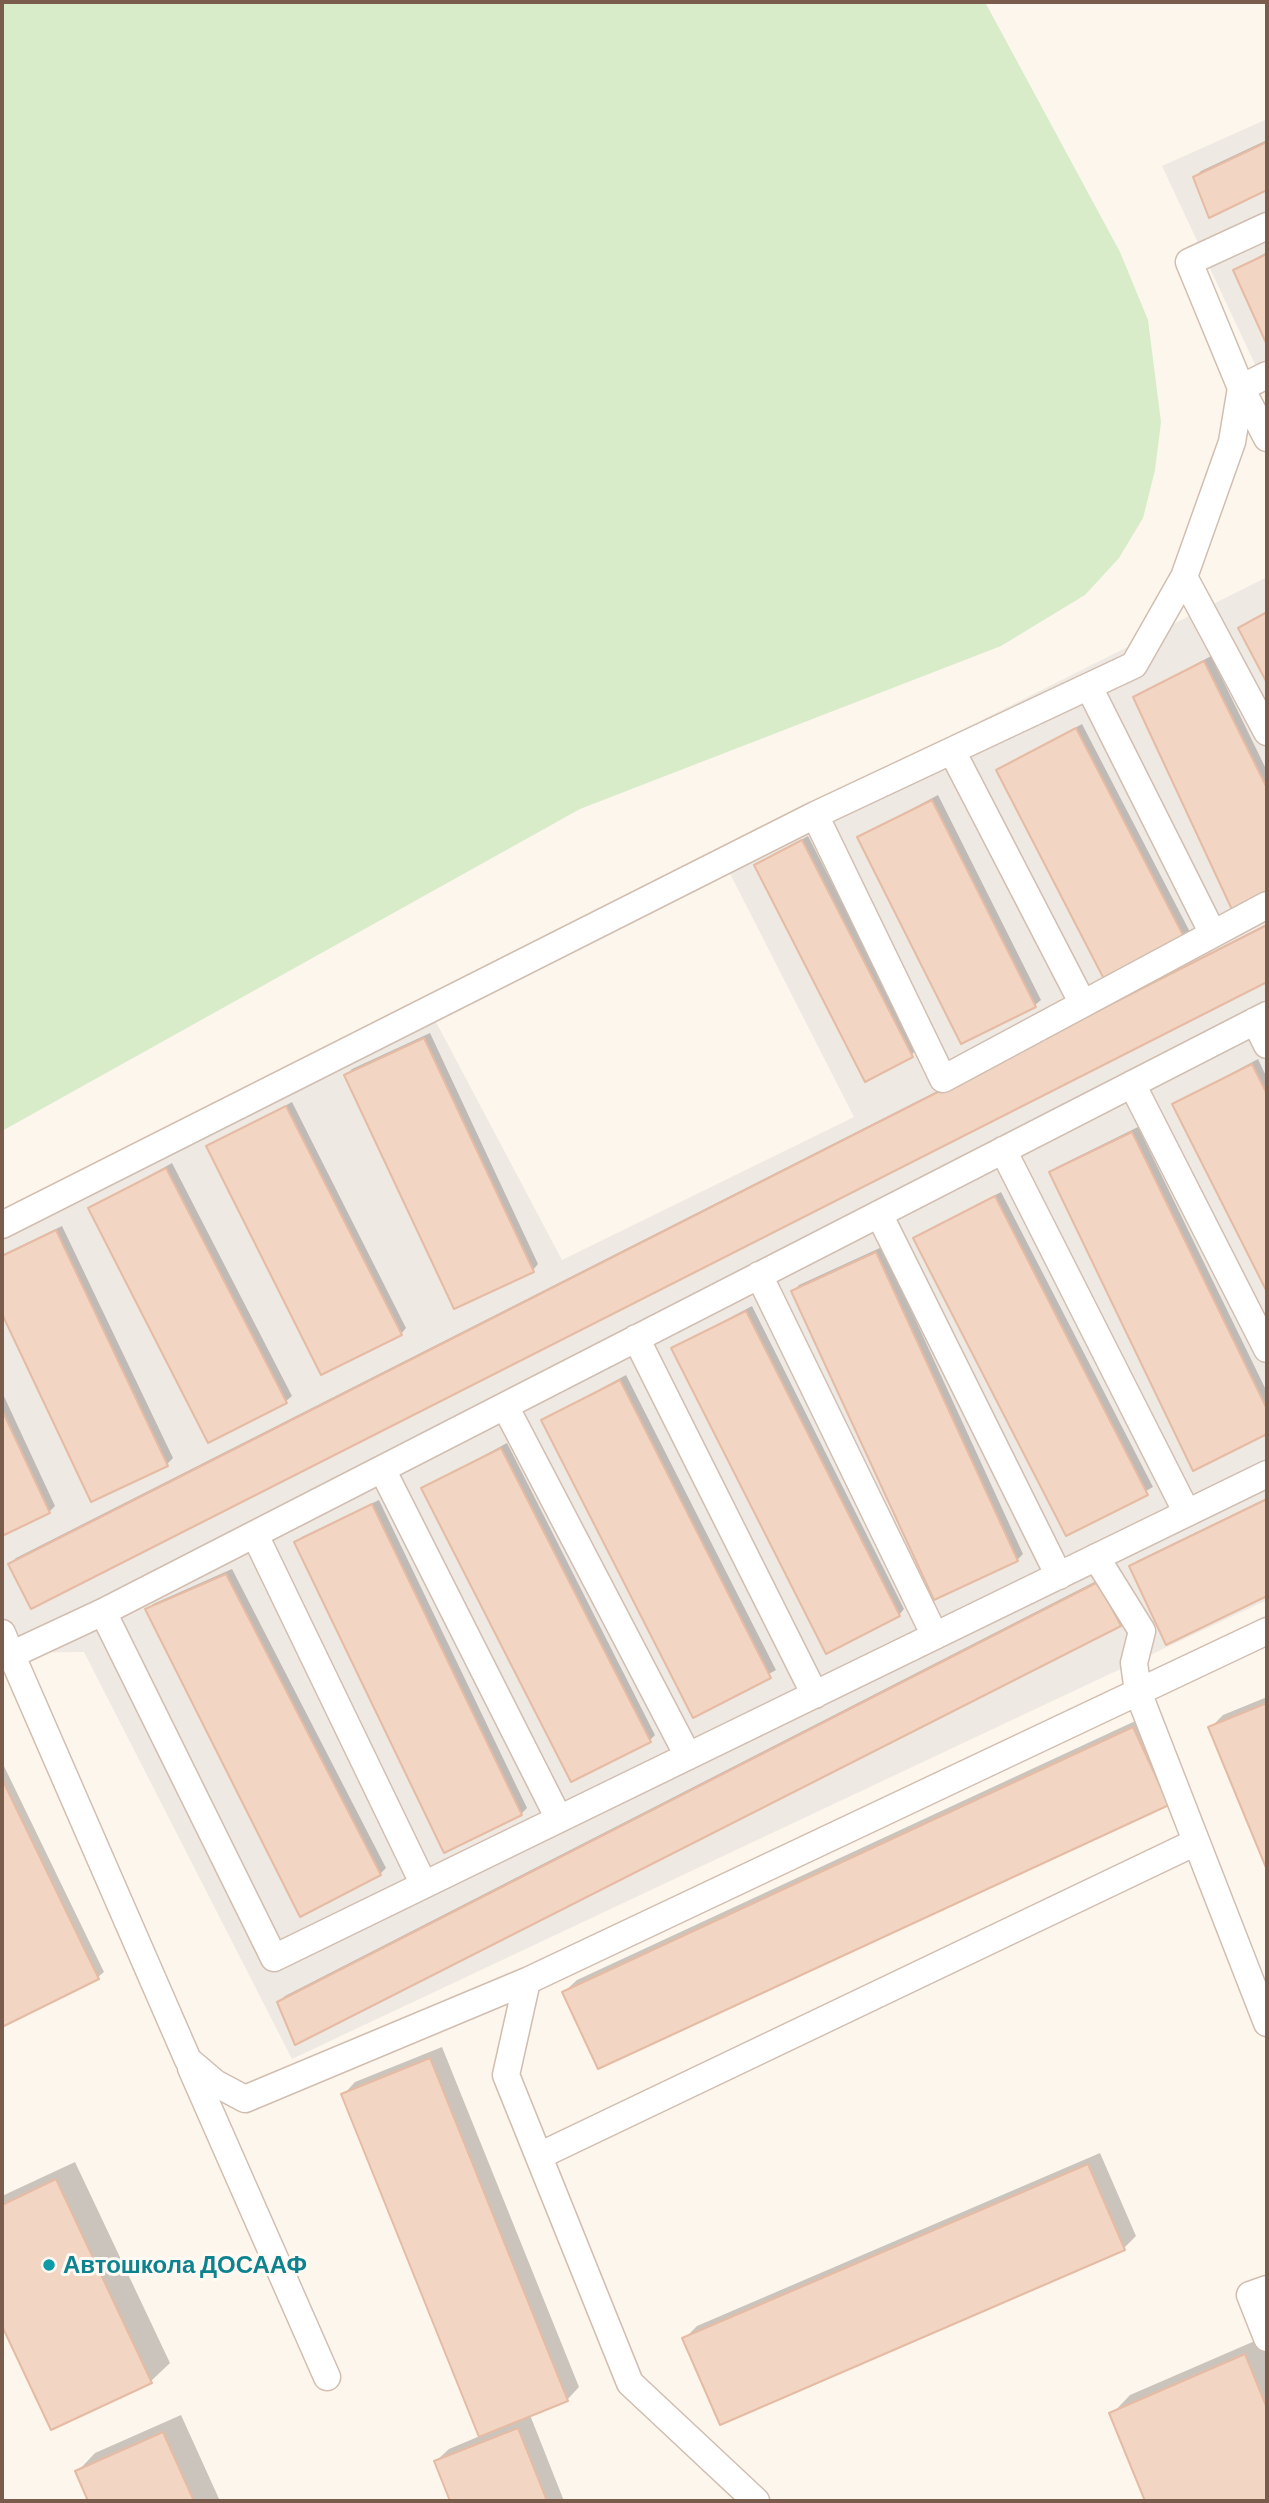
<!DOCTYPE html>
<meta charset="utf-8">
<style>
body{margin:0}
#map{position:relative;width:1269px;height:2503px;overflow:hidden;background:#fdf6ec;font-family:Barlow,sans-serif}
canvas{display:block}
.frame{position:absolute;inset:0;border:4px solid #7a5c4d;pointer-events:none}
</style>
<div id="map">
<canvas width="1269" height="2503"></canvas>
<div class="frame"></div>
</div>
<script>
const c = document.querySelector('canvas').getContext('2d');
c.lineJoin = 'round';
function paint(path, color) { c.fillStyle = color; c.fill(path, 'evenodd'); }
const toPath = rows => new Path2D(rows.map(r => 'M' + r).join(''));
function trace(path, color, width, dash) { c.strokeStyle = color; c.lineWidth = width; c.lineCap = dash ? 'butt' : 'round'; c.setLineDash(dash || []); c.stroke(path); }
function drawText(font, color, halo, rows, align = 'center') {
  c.font = font + ' Barlow,sans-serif'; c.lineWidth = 6; c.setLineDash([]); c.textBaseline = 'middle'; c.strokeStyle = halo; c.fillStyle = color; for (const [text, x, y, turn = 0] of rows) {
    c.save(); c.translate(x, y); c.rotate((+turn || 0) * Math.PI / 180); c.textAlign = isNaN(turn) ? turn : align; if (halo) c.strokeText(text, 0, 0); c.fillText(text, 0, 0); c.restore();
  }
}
paint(toPath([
 [1267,119,1267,390,1162,166],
 [1267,577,1267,1600,292,2059,84,1652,5,1653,2,1646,2,1216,427,1005,562,1260,854,1117,719,852]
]), '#efe9e4');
paint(toPath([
 [2,2,985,2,1120,252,1148,320,1161,422,1155,470,1143,518,1119,558,1085,595,1001,646,580,809,2,1131]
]), '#d8ecc9');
paint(toPath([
 [1267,140,1267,188,1210,215,1195,177,1201,171],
 [1267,252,1267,341,1235,270],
 [1267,611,1267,679,1240,628],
 [1211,656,1267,771,1267,899,1135,697],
 [1082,724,1190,932,1184,938,998,770],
 [938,795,1041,1000,1035,1005,859,837],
 [808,836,917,1049,911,1055,756,865],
 [1267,924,1267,980,32,1606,10,1564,16,1558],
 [430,1033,538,1264,533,1270,346,1075,352,1069],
 [1258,1059,1267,1078,1267,1288,1174,1104],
 [292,1102,406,1328,401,1334,209,1147],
 [1138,1127,1267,1392,1267,1432,1194,1468,1051,1173,1057,1167],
 [172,1163,292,1396,286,1401,90,1209],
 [1001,1192,1153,1487,1067,1534,915,1238],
 [62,1226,173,1458,167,1464,92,1500,2,1310,2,1255],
 [882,1247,1023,1554,1017,1560,793,1291,799,1285],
 [752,1306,904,1609,899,1615,673,1348],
 [626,1375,776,1670,693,1716,543,1420],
 [2,1392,55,1506,49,1512,2,1534],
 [507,1443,655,1735,649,1741,424,1488],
 [1267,1498,1267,1594,1167,1643,1131,1566,1137,1561],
 [379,1500,527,1808,521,1814,296,1543,302,1537],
 [232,1569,386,1868,380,1874,148,1610,153,1604],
 [1104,1577,1126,1619,1120,1625,279,2002,285,1996],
 [1267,1697,1267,1865,1210,1728,1223,1715],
 [1146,1716,1181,1791,564,1992,577,1980],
 [2,1762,104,1972,98,1977,2,2025],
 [442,2047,579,2387,567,2400,530,2415,564,2501,452,2501,436,2461,449,2449,480,2436,343,2095,355,2082],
 [1100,2153,1136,2236,1124,2248,684,2339,697,2326],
 [75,2162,170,2363,151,2381,52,2428,2,2322,2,2196],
 [1264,2337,1267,2345,1267,2501,1147,2501,1112,2414,1130,2395],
 [181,2415,220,2501,90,2501,77,2472,95,2453]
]), '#0003');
const building = toPath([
 [1267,142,1267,190,1209,218,1193,177,1267,142],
 [1267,254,1267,345,1233,270,1267,254],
 [1267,612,1267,683,1238,628,1267,612],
 [1204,661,1267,788,1267,901,1235,916,1133,697,1204,661],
 [1076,728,1185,939,1105,981,996,770,1076,728],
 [932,800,1036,1007,961,1044,857,837,932,800],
 [802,840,913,1057,865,1082,754,865,802,840],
 [1267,925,1267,982,31,1609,8,1564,1267,925],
 [424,1038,534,1272,454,1309,344,1075,424,1038],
 [1252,1064,1267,1094,1267,1292,1172,1104,1252,1064],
 [286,1106,402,1335,321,1375,206,1146,286,1106],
 [1132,1132,1267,1409,1267,1434,1193,1471,1049,1172,1132,1132],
 [166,1168,287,1403,208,1443,88,1208,166,1168],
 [995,1196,1148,1495,1066,1536,913,1238,995,1196],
 [56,1230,168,1466,91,1502,2,1314,2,1256,56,1230],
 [876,1252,1018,1561,934,1600,791,1291,876,1252],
 [746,1311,900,1616,826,1654,671,1348,746,1311],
 [620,1380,771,1678,693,1718,541,1420,620,1380],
 [2,1410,50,1513,2,1536,2,1410],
 [501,1448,651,1742,571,1782,421,1488,501,1448],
 [1267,1499,1267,1596,1166,1645,1129,1566,1267,1499],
 [372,1504,522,1815,444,1853,294,1542,372,1504],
 [226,1574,381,1875,300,1917,145,1609,226,1574],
 [1098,1582,1121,1626,295,2045,277,2002,1098,1582],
 [1267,1703,1267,1870,1208,1727,1267,1703],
 [1133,1727,1169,1805,598,2069,562,1992,1133,1727],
 [2,1779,99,1979,2,2027,2,1779],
 [430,2058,568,2401,479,2437,341,2094,430,2058],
 [1088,2164,1125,2250,720,2425,682,2338,1088,2164],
 [56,2179,152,2383,51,2430,2,2326,2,2205,56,2179],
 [1245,2354,1267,2408,1267,2501,1145,2501,1109,2413,1245,2354],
 [518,2428,547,2501,450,2501,434,2461,518,2428],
 [163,2432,194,2501,88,2501,75,2471,163,2432]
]);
paint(building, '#f3d5c3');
trace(building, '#e6bba3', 2);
const service = toPath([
 [1267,226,1189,262,1241,388,1232,442,1184,577,1134,665,815,815,943,1079,1267,905],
 [1267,375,1241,388,1267,438],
 [1184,577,1267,732],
 [1089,687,1213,934],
 [952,751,1083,1004],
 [1255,1021,1267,1045],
 [1132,1084,1267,1349],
 [1003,1150,1187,1513],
 [879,1214,1059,1576],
 [2,1225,815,815],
 [759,1275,935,1636],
 [636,1338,815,1695],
 [505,1406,688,1756],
 [382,1469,559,1819],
 [255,1535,424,1885],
 [1096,1557,1142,1631,1134,1663,1138,1692,1267,2023],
 [103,1612,274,1958,1267,1474],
 [2,1633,188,2060,215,2083,245,2099,527,1981],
 [13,1654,103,1612,1267,1015],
 [191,2068,327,2377],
 [539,2156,1196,1842],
 [1267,2289,1250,2295,1267,2338],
 [756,2501,630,2383,506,2075,527,1981,1267,1631]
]);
trace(service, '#d1beb0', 29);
trace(service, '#fff', 26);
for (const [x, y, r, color] of [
 [49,2265,7,"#0f9aa8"]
]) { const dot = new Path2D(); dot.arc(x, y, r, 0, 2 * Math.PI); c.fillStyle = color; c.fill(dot); trace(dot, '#fffaf3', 2.5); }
drawText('bold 24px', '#0d838f', '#fffaf3', [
 ["Автошкола ДОСААФ",63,2265]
], 'left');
</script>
